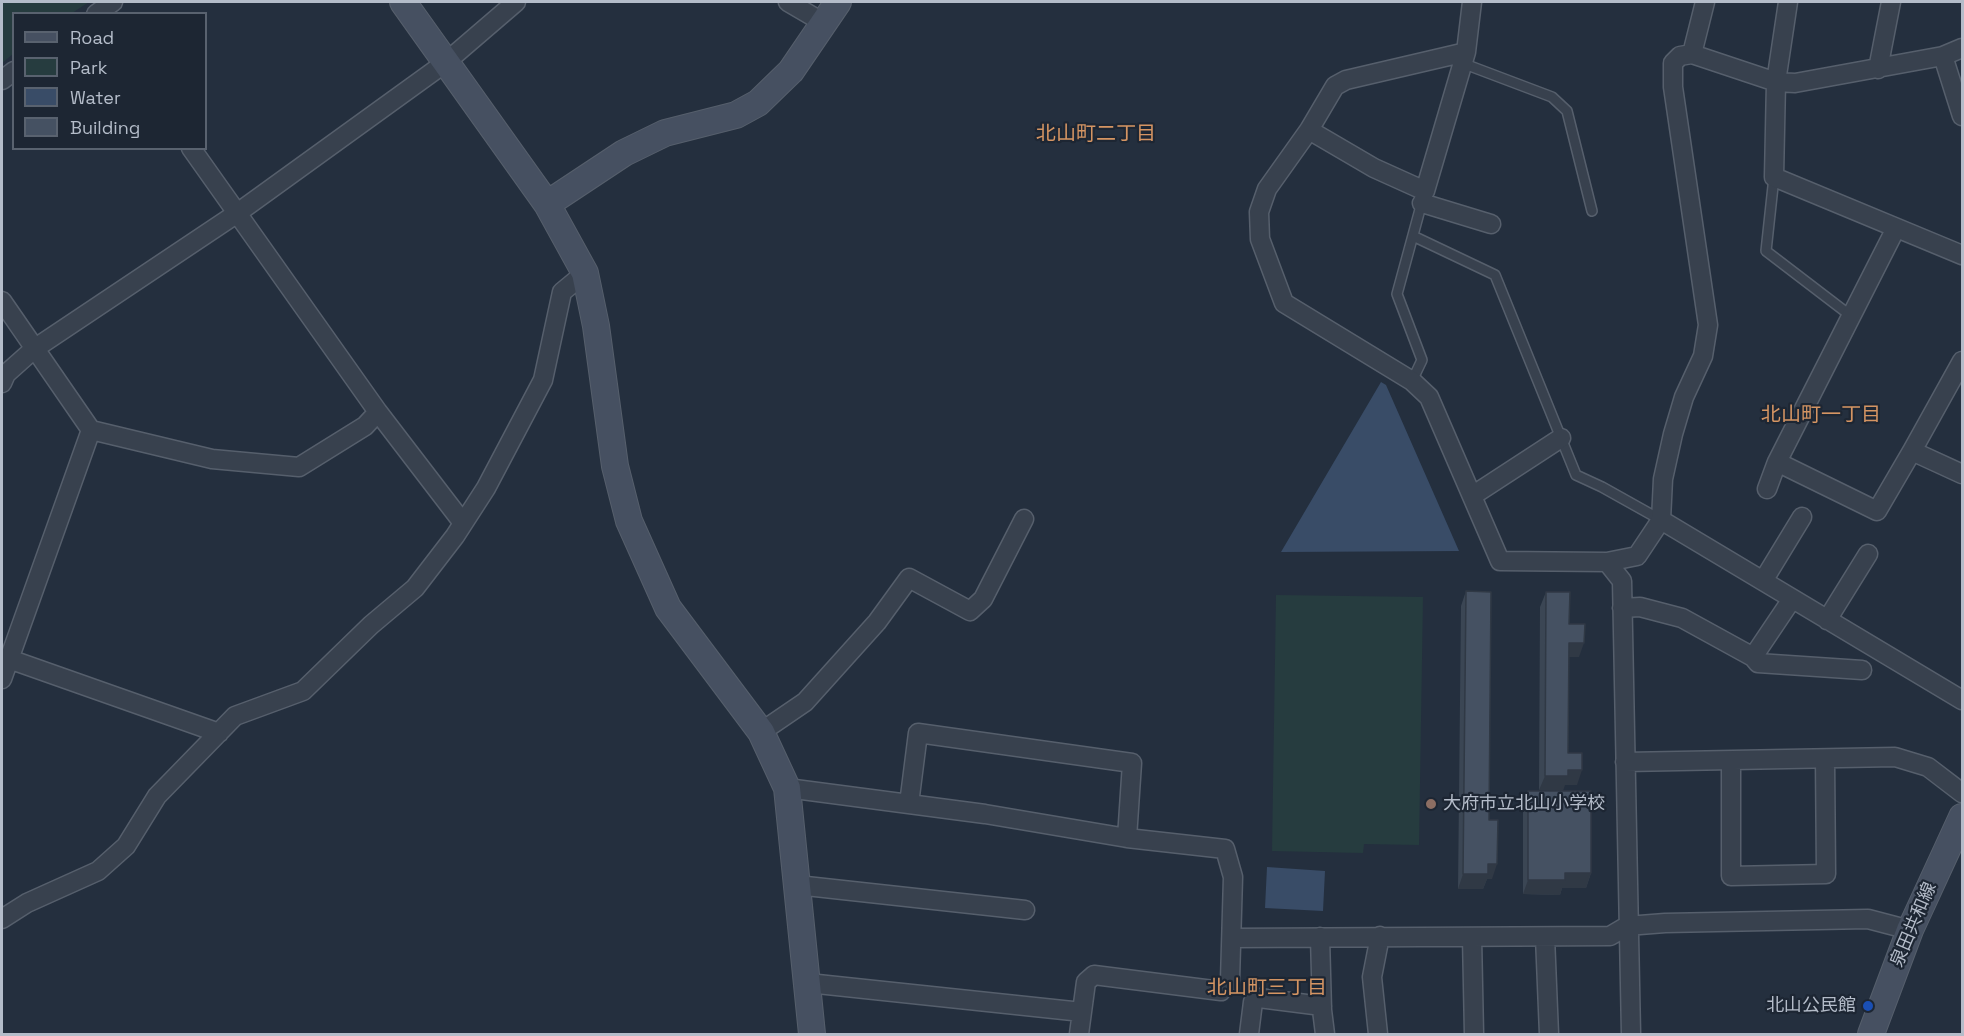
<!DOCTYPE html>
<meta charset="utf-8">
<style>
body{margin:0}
#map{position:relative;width:1964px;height:1036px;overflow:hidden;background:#242f3e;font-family:"Space Grotesk",sans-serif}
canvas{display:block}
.frame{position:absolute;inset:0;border:3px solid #b4bcc9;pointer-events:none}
.legend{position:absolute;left:12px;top:12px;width:195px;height:138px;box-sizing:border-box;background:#1d2633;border:2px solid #59626f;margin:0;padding:8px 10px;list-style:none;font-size:18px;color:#b4bcc9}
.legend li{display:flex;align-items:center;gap:12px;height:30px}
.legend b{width:30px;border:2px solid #59626f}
</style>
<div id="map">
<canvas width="1964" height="1036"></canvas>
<div class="frame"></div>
<ul class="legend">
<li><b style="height:8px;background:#465061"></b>Road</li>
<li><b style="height:16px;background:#263c3f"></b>Park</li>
<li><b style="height:16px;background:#394c67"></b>Water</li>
<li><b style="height:16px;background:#455162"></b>Building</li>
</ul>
</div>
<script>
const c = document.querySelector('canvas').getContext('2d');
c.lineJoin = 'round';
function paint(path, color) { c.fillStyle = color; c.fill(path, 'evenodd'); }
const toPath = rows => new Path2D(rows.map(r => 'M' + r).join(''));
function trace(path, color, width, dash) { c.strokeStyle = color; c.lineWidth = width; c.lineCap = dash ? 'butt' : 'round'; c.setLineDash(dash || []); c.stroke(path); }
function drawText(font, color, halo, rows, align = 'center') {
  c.font = font + ' "Space Grotesk","Noto Sans JP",sans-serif'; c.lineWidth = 4.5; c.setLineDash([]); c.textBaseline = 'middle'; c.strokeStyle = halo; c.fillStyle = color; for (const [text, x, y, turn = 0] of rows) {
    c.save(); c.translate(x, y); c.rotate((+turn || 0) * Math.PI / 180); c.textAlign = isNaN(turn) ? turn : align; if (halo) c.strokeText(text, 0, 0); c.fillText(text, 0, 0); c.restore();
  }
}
paint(toPath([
 [2,2,89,2,72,13,14,14,13,54,2,63],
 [1276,595,1423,597,1419,845,1364,844,1363,853,1272,851]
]), '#263c3f');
paint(toPath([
 [1381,382,1386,385,1459,551,1281,552],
 [1267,867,1325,871,1323,911,1265,908]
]), '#394c67');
const lane = toPath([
 [1462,63,1552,97,1567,111,1592,211],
 [1774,177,1766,251,1851,316],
 [1413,236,1495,275,1576,475,1602,487,1661,520],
 [1412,381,1422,360,1397,294,1422,202]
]);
const street = toPath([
 [788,2,824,23],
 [1472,2,1466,52,1346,80,1335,86,1309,130,1267,189,1259,212,1260,239,1284,303,1412,381,1429,397,1500,561,1607,562,1637,556,1661,520,1663,479,1673,434,1684,397,1703,356,1708,325,1673,87,1673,63,1680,56,1692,54,1776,82,1795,83,1943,56,1962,48],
 [1788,2,1776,82,1774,177,1962,255],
 [96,14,113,2],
 [1692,54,1705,2],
 [1943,56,1962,116],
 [1878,69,1891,2],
 [2,80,14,71],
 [1309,130,1374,168,1425,191,1466,52],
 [191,148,378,412,463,523],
 [1422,203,1491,224],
 [2,301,91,430,212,459,299,467,365,426,378,412],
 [2,383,6,374,34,349,236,214,445,63,516,2],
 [1912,451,1962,361],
 [1777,462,1877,511,1912,451,1962,474],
 [1767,489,1777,462,1896,228],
 [1472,496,1561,438],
 [1661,520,1962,700],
 [1607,562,1622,581,1631,1034],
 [1763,581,1802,517],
 [1622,608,1640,607,1682,618,1753,657,1792,599],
 [1827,620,1868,554],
 [1753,657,1758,663,1862,670],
 [9,659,219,733],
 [2,679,91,430],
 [761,732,805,702,877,622,909,578,970,611,983,599,1024,519],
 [1731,761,1731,876,1826,874,1825,759],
 [1625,762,1895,757,1928,767,1962,793],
 [787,788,985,814,1127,838,1225,849,1233,877,1230,980,1221,991,1094,975,1086,982,1079,1034],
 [909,804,918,733,1132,763,1127,838],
 [797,885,1025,910],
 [2,919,27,903,98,871,126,846,157,796,235,716,303,691,371,625,415,588,455,536,486,488,543,380,562,292,585,273],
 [1320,937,1322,1010,1325,1034],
 [1472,937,1474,1034],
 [1545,937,1549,1034],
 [1232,938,1610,936,1627,926,1665,923,1868,919,1910,930],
 [808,983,1082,1012],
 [1249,1034,1253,1002,1259,998,1322,1006],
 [1378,1034,1372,977,1380,936]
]);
const secondary = toPath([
 [403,2,547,204,585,273,596,326,615,466,629,521,668,608,761,732,787,788,812,1034],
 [547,204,624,153,665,133,736,115,758,103,791,71,838,2],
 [1871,1034,1910,930,1962,817]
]);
trace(lane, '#565f6c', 12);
trace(street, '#565f6c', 21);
trace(secondary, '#565f6c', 28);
trace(lane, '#38414e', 9);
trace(street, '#38414e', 18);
trace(secondary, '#465061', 26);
paint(toPath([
 [1466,591,1492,879,1487,879,1483,889,1458,889,1461,606],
 [1546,592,1569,624,1579,657,1569,657,1568,753,1577,785,1565,785,1539,790,1540,607],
 [1528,791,1591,873,1586,888,1562,888,1560,895,1523,894,1523,805]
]), '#3b4654');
paint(toPath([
 [1569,643,1584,643,1579,657,1564,657],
 [1568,770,1582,770,1577,785,1565,785,1563,791,1539,790,1545,776],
 [1488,864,1497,864,1492,879,1487,879,1483,889,1458,889,1463,874],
 [1565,873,1591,873,1586,888,1562,888,1560,895,1523,894,1528,880]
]), '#303945');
const building = toPath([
 [1466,591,1491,592,1489,820,1498,820,1497,864,1488,864,1488,874,1463,874,1466,591],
 [1546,592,1570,592,1569,624,1585,624,1584,643,1569,643,1568,753,1582,753,1582,770,1568,770,1568,776,1545,776,1546,592],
 [1528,791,1591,791,1591,873,1565,873,1565,880,1528,880,1528,791]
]);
paint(building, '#455162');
trace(building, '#303945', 1.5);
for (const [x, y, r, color] of [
 [1431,804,6,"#8d6e63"],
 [1868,1006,6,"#1a4fb4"]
]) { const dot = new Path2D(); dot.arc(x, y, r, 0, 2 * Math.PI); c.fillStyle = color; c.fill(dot); trace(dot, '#1d2633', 2); }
drawText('18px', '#b4bcc9', '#1d2633', [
 ["大府市立北山小学校",1443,804],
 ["北山公民館",1856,1006,"right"]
], 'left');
drawText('18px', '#b4bcc9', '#1d2633', [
 ["泉田共和線",1914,925,-67]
]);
drawText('20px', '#d59563', '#1d2633', [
 ["北山町二丁目",1096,135],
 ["北山町一丁目",1821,416],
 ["北山町三丁目",1267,989]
]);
</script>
